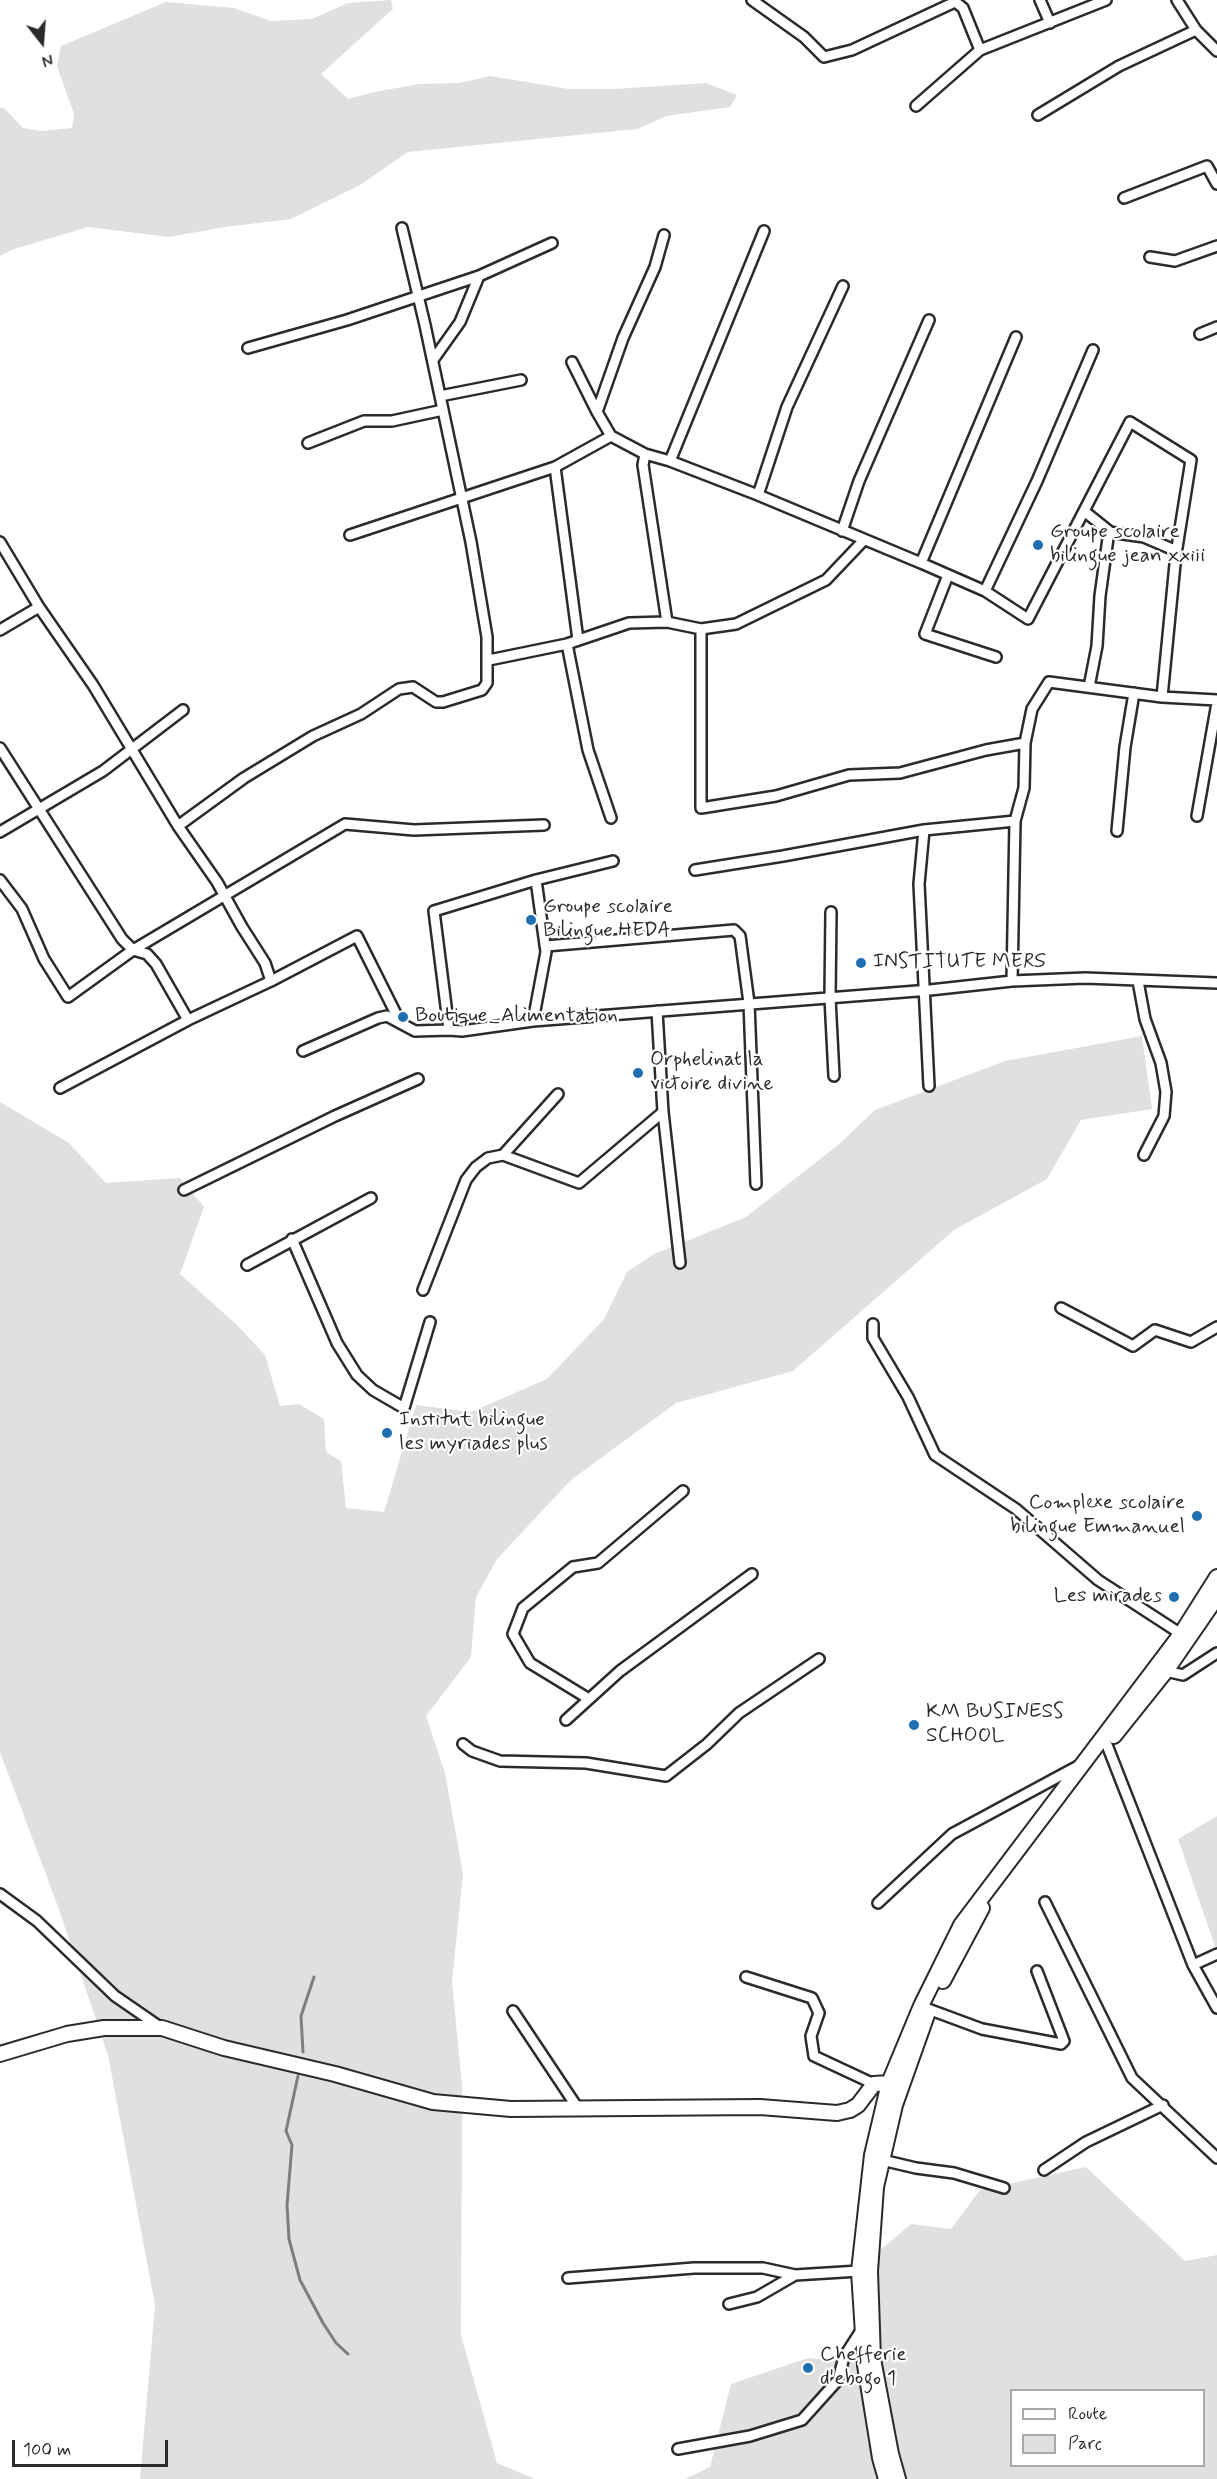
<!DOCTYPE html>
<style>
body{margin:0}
#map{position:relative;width:1217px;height:2479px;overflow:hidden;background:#fff;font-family:Mynerve,sans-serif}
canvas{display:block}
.legend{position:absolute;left:1010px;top:2389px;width:195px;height:78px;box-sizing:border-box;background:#fff;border:2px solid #aaa;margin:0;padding:8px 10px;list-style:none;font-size:18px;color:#2b2b2b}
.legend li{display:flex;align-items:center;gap:12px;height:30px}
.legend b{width:30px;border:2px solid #aaa}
.north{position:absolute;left:12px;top:12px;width:60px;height:60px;-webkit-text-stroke:4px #fff;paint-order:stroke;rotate:163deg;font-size:16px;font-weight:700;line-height:24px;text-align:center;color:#2b2b2b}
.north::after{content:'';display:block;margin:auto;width:21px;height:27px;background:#2b2b2b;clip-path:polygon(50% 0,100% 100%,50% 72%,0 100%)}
.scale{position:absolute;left:12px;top:2440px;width:156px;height:27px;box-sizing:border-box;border:3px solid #2b2b2b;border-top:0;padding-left:8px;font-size:18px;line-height:21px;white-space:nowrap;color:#2b2b2b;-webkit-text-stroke:4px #fff;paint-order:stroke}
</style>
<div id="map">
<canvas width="1217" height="2479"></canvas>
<ul class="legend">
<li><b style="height:8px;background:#fff"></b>Route</li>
<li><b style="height:16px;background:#e0e0e0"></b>Parc</li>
</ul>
<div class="north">N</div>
<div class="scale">100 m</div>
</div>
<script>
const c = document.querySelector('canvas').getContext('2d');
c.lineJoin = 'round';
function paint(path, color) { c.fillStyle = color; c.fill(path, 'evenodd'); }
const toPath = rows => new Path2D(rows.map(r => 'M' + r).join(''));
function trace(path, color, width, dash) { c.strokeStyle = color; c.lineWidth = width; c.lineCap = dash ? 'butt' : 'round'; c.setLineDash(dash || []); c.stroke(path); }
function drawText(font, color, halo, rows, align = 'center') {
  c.font = font + ' Mynerve,sans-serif'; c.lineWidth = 4.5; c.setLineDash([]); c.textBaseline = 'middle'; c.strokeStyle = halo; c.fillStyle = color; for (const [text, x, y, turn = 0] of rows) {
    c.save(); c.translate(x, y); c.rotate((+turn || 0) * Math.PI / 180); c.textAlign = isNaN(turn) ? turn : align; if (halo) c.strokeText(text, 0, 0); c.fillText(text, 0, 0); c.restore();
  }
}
paint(toPath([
 [391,0,393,9,321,74,348,99,374,92,419,84,459,83,490,76,569,89,615,89,706,83,737,95,730,107,667,116,637,129,408,152,360,185,291,219,225,227,169,237,88,227,14,249,0,256,0,108,4,108,23,128,41,131,72,128,74,114,57,66,61,46,166,2,234,8,271,21,312,19,348,3],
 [1142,1036,1152,1109,1081,1120,1047,1179,954,1230,793,1371,676,1403,571,1480,497,1559,476,1597,471,1657,426,1716,445,1773,463,1874,452,1982,462,2085,461,2335,497,2463,535,2479,140,2479,155,2305,108,2055,57,1904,0,1752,0,1102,69,1143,106,1183,180,1178,204,1207,180,1274,236,1324,265,1355,280,1406,299,1404,324,1419,326,1452,341,1461,346,1508,384,1512,416,1405,471,1412,547,1379,604,1319,627,1272,654,1254,746,1217,838,1145,875,1110,1005,1061],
 [1217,1816,1217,1952,1178,1839],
 [1086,2167,1185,2261,1217,2255,1217,2479,685,2479,710,2467,731,2384,808,2358,863,2363,865,2263,911,2224,951,2229,980,2190],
 [1012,2390,1204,2390,1204,2466,1012,2466]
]), '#e0e0e0');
trace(toPath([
 [303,2052,301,2016,314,1977],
 [298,2076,286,2131,292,2145,287,2205,289,2239,300,2280,323,2323,336,2343,348,2354]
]), '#7e7e7e', 3);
const street = toPath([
 [752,0,804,37,824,57,852,50,955,2],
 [953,0,963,8,980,50],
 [1040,0,1050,23],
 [1177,0,1196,30,1217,51],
 [916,106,980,50,1106,0],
 [1038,115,1119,66,1196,30],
 [1124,198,1207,166,1217,184],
 [1150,257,1175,261,1217,246],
 [1200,334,1217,327],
 [1016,337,921,563,985,591,1028,619,1130,422,1191,460,1176,554],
 [248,348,347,320,479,276,552,243],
 [433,360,460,322,479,276],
 [572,362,597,412],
 [440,396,521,380],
 [611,436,597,412,623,338,655,267,664,235],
 [308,443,364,421,392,421,443,410],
 [645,454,643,465,667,622],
 [670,461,764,231],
 [555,467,578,640],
 [758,495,787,407,843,286],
 [1084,511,1109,531,1100,596,1097,646,1089,687],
 [842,531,859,481,929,320],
 [1109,532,1144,537,1172,549,1176,554,1162,697],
 [350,535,555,467,611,436,645,454,670,461,758,495,921,563],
 [0,542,39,607,93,685,178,826,217,882,242,927,265,963,271,981],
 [948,575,925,634,996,657],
 [985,591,1037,481,1093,350],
 [701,629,701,808,776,796,849,775,900,773,986,750,1025,743],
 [0,630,39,607],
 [567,644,588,750,611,818],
 [489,660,567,644,629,623,667,622,701,629,736,624,826,580,864,540],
 [0,748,122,939,133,950,147,954,156,964,188,1020],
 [1197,816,1217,703],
 [178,826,244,778,313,736,361,714,399,689,413,687,436,702,443,702,482,690,487,683,487,637,471,542,425,325,402,228],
 [924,830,919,884,929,1086],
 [1117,831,1125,747,1134,693],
 [0,832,103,771,183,710],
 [613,861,536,880,434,911,449,1030,462,1031,533,1021,930,990,1012,981,1085,978,1217,983],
 [695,870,783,856,924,830,1015,821,1024,788,1025,743,1032,709,1049,682,1162,697,1217,700],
 [0,880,22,909,44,959,68,997,133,950,345,824,414,830,544,825],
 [831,912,830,998,834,1076],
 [546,946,734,930,740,936,749,1003,756,1184],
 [1012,981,1015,821],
 [1138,981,1145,1019,1161,1063,1166,1092,1164,1116,1144,1155],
 [533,1021,546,952,536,880],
 [303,1051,378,1018,387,1016,415,1031,449,1030],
 [60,1088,188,1020,271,981,357,936,400,1022],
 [663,1112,680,1263],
 [503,1155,558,1094],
 [184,1190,335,1116,418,1079],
 [292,1239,337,1343,357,1375,373,1390,404,1408,430,1322],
 [247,1265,371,1198],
 [423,1290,466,1180,476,1167,488,1158,503,1155,579,1183,663,1112,657,1011],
 [1061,1308,1133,1346,1155,1330,1191,1342,1217,1327],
 [873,1324,873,1338,908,1397,935,1455,1016,1509,1098,1580,1181,1634],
 [1166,1671,1183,1675,1217,1653],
 [589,1699,530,1663,513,1634,523,1608,573,1567,598,1563,683,1491],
 [566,1720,620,1671,752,1574],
 [463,1744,472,1751,500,1761,586,1763,666,1776,707,1744,739,1713,819,1659],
 [1107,1745,1193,1965,1217,2008],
 [0,1894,37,1921,115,1996,160,2027],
 [1045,1902,1132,2078,1217,2158],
 [878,1903,952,1834,1080,1765],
 [1193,1965,1217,1954],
 [746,1977,812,1998,819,2013,811,2036,814,2056,874,2084],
 [928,2009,982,2029,1061,2044,1064,2041,1037,1971],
 [513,2011,579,2110],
 [882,2160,916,2168,954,2173,1004,2188],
 [1044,2170,1086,2142,1163,2105],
 [568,2278,694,2268,763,2268,795,2275,859,2271],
 [729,2304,757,2297,795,2275],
 [678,2449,750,2436,802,2420,838,2380,844,2357,862,2329]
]);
const secondary = toPath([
 [1114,1736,1166,1671,1217,1597],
 [943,1981,982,1908],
 [0,2054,67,2034,104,2028,162,2028,224,2048,335,2074,433,2102,511,2109,760,2107,837,2113,850,2110,858,2105,874,2084,889,2083],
 [886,2479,880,2458,865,2365,859,2271,872,2155,889,2083,921,2006,961,1925,1181,1634,1217,1577],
 [898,2479,891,2454,873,2359,870,2271,876,2187,895,2105,928,2012]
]);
trace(street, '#2b2b2b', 14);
trace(secondary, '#2b2b2b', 18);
trace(street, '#fff', 9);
trace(secondary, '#fff', 14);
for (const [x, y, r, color] of [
 [1038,545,6,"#1f6fb2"],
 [531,920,6,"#1f6fb2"],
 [861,963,6,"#1f6fb2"],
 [403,1017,6,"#1f6fb2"],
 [638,1073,6,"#1f6fb2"],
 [387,1433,6,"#1f6fb2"],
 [1197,1516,6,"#1f6fb2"],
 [1174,1597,6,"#1f6fb2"],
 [914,1725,6,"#1f6fb2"],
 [808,2368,6,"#1f6fb2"]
]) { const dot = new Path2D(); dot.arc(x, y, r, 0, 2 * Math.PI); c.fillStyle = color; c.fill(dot); trace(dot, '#fff', 2); }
drawText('21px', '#2b2b2b', '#fff', [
 ["Groupe scolaire",1050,533],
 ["bilingue jean xxiii",1050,557],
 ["Groupe scolaire",543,908],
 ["Bilingue HEDA",543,932],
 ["INSTITUTE MERS",873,963],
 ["Boutique_Alimentation",415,1017],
 ["Orphelinat la",650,1061],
 ["victoire divine",650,1085],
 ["Institut bilingue",399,1421],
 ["les myriades plus",399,1445],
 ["Complexe scolaire",1185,1504,"right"],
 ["bilingue Emmanuel",1185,1528,"right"],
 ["Les mirades",1162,1597,"right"],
 ["KM BUSINESS",926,1713],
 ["SCHOOL",926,1737],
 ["Chefferie",820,2356],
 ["d'ebogo 1",820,2380]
], 'left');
</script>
